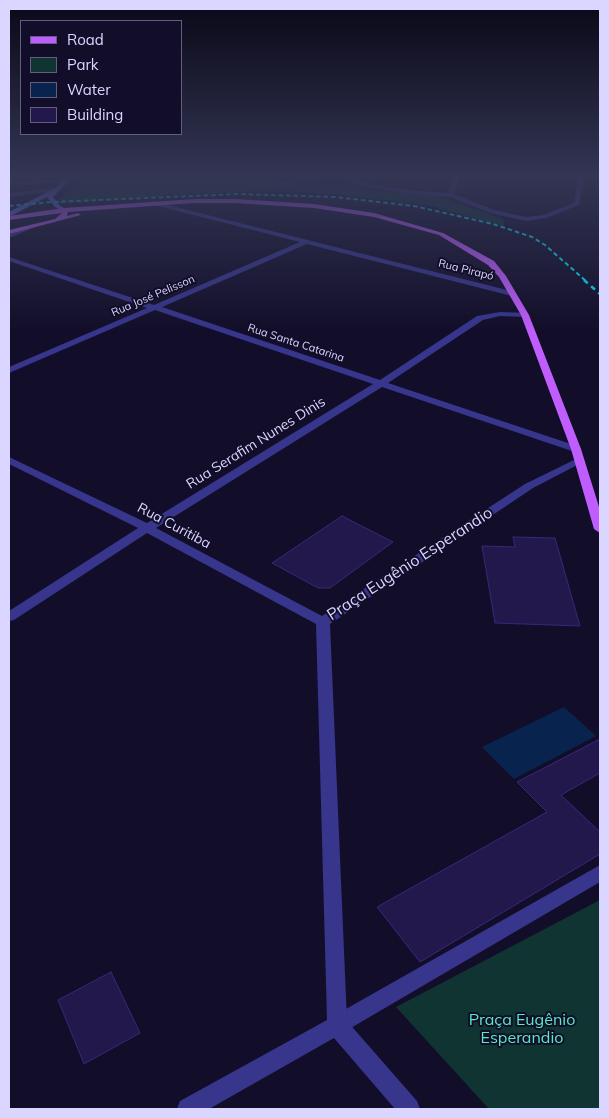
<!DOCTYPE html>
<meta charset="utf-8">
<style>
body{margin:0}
#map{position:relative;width:609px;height:1118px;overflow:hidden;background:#120e29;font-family:Mulish,sans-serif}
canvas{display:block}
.frame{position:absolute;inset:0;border:10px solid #dad6ff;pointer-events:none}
.legend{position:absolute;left:20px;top:20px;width:162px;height:115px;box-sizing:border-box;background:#120e29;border:1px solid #625e7f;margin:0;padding:6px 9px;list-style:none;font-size:15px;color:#dad6ff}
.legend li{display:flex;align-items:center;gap:10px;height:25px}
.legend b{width:25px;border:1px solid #625e7f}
</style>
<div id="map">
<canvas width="609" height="1118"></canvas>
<div class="frame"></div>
<ul class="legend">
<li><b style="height:6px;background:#c05dff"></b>Road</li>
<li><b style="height:14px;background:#103432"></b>Park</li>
<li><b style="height:14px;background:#08234e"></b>Water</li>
<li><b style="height:14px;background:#22184c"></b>Building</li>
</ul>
</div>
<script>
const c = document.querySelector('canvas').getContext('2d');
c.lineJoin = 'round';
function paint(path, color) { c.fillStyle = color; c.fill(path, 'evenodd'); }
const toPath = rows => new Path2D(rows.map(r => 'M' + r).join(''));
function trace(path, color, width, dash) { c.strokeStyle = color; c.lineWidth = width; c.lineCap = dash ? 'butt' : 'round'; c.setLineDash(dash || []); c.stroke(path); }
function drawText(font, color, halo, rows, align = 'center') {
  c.font = font + ' Mulish,sans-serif'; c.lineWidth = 4; c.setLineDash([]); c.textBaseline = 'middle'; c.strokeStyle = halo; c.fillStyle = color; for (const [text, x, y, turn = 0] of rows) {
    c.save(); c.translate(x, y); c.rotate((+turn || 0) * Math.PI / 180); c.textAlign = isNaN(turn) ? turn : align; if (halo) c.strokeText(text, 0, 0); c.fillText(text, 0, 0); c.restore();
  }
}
paint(toPath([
 [84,177,214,177,341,185,392,192,436,195,503,219,504,226,427,205,342,195,282,191,190,194,54,204],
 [600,900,600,1109,489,1109,396,1007]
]), '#103432');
paint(toPath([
 [564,707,596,736,514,779,482,747]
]), '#08234e');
const building = toPath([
 [342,516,393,542,330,588,318,588,272,563,342,516],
 [513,537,555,538,580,626,495,623,482,546,515,547,513,537],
 [600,739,600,773,561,795,600,832,600,854,420,962,377,907,547,812,517,782,600,739],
 [111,972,140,1033,84,1064,58,1000,111,972]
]);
paint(building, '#22184c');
trace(building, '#37297a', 1);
paint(toPath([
 [600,865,600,882,344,1032,337,1035,330,1032,327,1025,330,1018,600,865]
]), '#37358c');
paint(toPath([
 [352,177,358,177,356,180,360,182,409,190,448,193,453,177,459,177,454,194,494,210,526,217,543,215,574,203,578,177,584,177,579,205,546,218,526,221,490,213,450,197,409,194,356,185,350,181,352,177],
 [63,180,65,183,9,185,9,181,63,180],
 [55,188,57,191,9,197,9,193,55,188],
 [152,201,515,292,515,296,512,296,307,244,162,307,380,380,477,316,500,312,528,313,528,317,525,317,500,316,483,320,388,383,580,447,581,449,580,451,572,451,382,387,156,528,322,616,525,484,576,459,580,458,585,461,533,488,330,624,347,1021,417,1101,420,1109,395,1109,334,1038,209,1109,177,1109,180,1101,327,1020,316,624,147,533,14,620,9,621,9,611,138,528,9,464,9,457,147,523,373,384,155,310,9,373,9,367,147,308,9,261,9,257,154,305,300,242,150,204,149,203,152,201],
 [33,224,36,226,35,227,9,238,9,234,33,224]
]), '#37358c');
paint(toPath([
 [67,177,73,177,53,197,59,205,66,209,66,211,62,211,55,207,47,197,9,217,9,212,55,188,67,177]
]), '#6f6dff');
paint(toPath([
 [194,199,235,199,314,204,374,213,443,233,494,261,506,276,529,315,581,449,600,510,600,533,594,529,571,449,521,315,499,277,488,265,439,235,374,217,314,208,235,203,194,203,68,212,67,216,78,213,81,215,9,234,9,230,55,219,62,213,9,220,9,216,64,208,194,199]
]), '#c05dff');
trace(toPath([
 [9,206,52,202,239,194,335,197,414,206,493,224,532,237,545,245,586,281]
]), '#02e9ff', 2, [4.5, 3]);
trace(toPath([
 [584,280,600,294]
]), '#02e9ff', 2.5, [5, 4.5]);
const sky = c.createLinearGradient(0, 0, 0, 333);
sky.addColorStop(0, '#0a0817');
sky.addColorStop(0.53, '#333654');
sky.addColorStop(1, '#33365400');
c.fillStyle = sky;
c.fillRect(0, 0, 609, 333);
drawText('11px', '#dad6ff', '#120e29', [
 ["Rua Pirapó",466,270,14],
 ["Rua José Pelisson",153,296,-23],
 ["Rua Santa Catarina",296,343,18]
]);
drawText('14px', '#dad6ff', '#120e29', [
 ["Rua Serafim Nunes Dinis",256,443,-32],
 ["Rua Curitiba",174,526,28]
]);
drawText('16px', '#dad6ff', '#120e29', [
 ["Praça Eugênio Esperandio",410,564,-33]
]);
drawText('16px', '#58eac3', '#120e29', [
 ["Praça Eugênio",522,1020],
 ["Esperandio",522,1038]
]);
</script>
